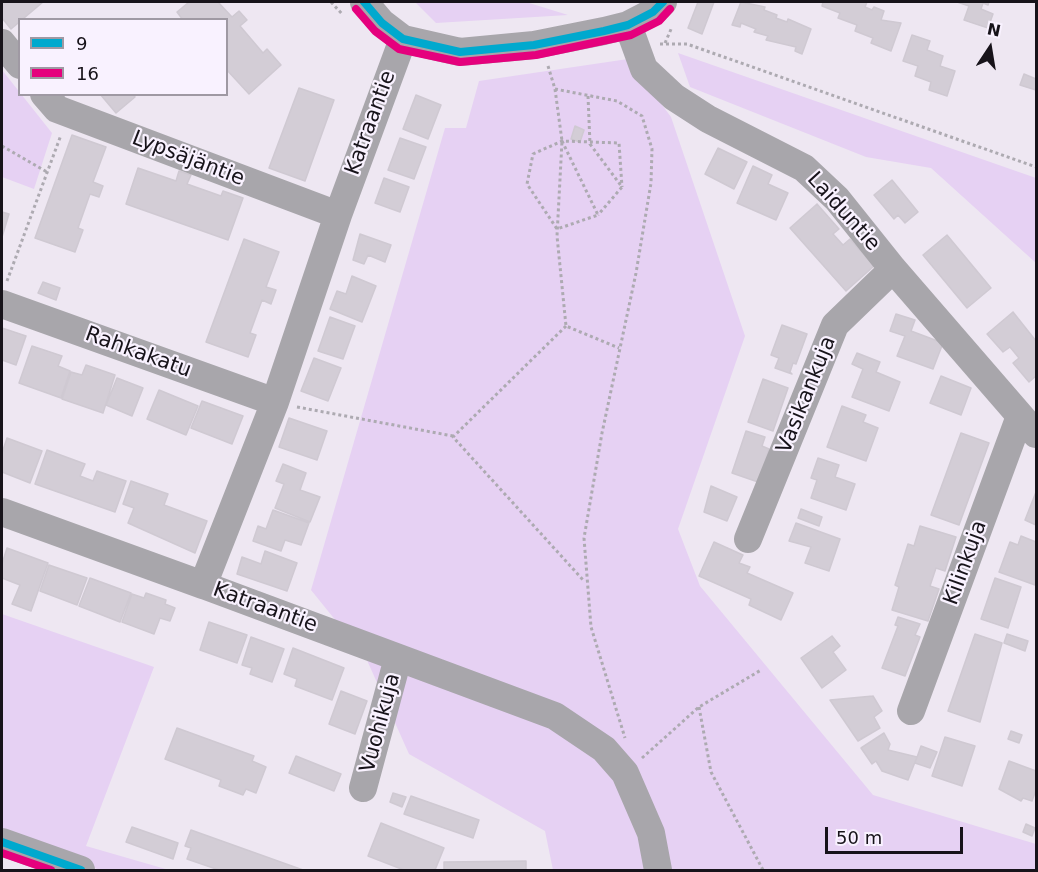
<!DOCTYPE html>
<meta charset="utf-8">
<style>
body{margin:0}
#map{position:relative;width:1038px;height:872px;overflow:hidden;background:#eee7f2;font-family:"DejaVu Sans",sans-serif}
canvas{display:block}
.frame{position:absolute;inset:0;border:3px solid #17131a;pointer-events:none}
.legend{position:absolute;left:18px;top:18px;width:210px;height:78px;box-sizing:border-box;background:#f9f2ff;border:2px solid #9f99a3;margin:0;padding:8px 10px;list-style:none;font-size:18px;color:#17131a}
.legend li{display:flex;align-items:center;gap:12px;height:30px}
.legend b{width:30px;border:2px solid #9f99a3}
.north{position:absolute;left:960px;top:18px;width:60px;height:60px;-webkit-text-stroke:4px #f9f2ff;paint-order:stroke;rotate:12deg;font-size:16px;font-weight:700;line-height:24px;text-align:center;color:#17131a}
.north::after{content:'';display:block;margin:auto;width:21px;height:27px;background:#17131a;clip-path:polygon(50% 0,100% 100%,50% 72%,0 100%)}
.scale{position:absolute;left:825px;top:827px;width:138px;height:27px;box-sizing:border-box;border:3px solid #17131a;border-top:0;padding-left:8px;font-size:18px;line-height:21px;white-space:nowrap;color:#17131a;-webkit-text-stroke:4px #f9f2ff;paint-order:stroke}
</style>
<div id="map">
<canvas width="1038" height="872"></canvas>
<div class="frame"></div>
<ul class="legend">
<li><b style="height:8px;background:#00a9ce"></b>9</li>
<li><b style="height:8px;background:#e5007d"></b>16</li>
</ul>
<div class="north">N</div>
<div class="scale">50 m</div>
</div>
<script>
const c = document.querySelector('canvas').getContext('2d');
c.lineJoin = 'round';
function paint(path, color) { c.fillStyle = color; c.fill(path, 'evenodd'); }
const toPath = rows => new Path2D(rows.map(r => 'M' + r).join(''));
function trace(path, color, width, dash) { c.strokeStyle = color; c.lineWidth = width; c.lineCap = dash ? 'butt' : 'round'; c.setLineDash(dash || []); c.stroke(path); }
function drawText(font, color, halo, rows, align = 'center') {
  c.font = font + ' "DejaVu Sans",sans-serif'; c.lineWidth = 4.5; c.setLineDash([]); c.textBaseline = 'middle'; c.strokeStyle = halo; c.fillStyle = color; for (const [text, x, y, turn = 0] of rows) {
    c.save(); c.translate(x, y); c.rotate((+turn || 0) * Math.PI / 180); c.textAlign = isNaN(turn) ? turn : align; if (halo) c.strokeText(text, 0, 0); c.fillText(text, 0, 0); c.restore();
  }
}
paint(toPath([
 [415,2,526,2,568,15,436,23],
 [678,53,1036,178,1036,263,931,168,866,157,690,87],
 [628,59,671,117,745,336,678,529,700,586,873,795,1036,844,1036,870,553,870,545,831,409,754,366,658,311,590,445,128,466,128,479,81],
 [2,70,52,133,34,189,2,177],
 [2,614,154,667,86,846,169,870,100,870,2,834]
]), '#e6d1f3');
const building = toPath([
 [2,2,43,2,11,29,2,18,2,2],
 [189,2,218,2,232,17,239,11,247,20,240,26,263,53,267,49,281,65,249,94,226,69,226,20,183,20,177,12,189,2],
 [698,2,714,2,702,34,688,28,698,2],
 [741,2,765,7,764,10,777,15,776,18,787,22,788,19,811,29,802,54,795,51,796,47,766,40,768,36,754,32,756,29,741,23,740,27,732,25,741,2],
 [823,2,867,2,865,7,872,10,874,7,884,11,881,20,901,23,891,51,871,43,873,38,855,31,857,25,838,18,840,13,822,6,823,2],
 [957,2,989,2,988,5,983,3,981,9,993,14,988,28,964,20,969,6,957,2],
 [912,35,930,41,927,50,943,56,940,66,955,71,947,96,929,90,931,82,915,76,918,66,903,61,912,35],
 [1024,74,1036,79,1036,90,1020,85,1024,74],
 [299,88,334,100,305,181,269,168,299,88],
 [100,94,133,94,135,97,116,113,100,94],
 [416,95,441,105,428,139,403,129,416,95],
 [575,126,584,130,580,142,571,139,575,126],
 [72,135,106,147,93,182,103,186,99,197,90,194,78,228,83,230,75,252,35,238,72,135],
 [400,138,426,147,414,179,388,170,400,138],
 [718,148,747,162,734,189,705,174,718,148],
 [753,166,772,175,768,184,788,193,776,220,737,203,753,166],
 [138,168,176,181,179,171,191,175,187,184,221,196,223,191,243,198,228,240,126,204,138,168],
 [384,178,409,187,400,212,375,203,384,178],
 [892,180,918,212,905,223,898,215,894,219,874,195,892,180],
 [817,204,839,229,833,234,843,245,850,239,874,266,846,291,790,228,817,204],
 [2,212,9,214,2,237,2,212],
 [360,234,391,245,385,262,368,255,364,264,353,260,360,234],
 [947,235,991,288,967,308,923,255,947,235],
 [244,239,279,252,266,287,276,290,271,304,262,300,250,333,256,335,248,357,206,342,244,239],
 [352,276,376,286,362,322,330,309,337,291,346,294,352,276],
 [43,282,60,288,56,300,38,293,43,282],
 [1013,312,1036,341,1036,376,1029,382,1013,363,1019,358,1010,347,1003,352,987,334,1013,312],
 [896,314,915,320,911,331,943,343,933,369,897,356,905,336,890,331,896,314],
 [330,317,355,326,343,359,318,351,330,317],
 [782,325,807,334,796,364,793,363,790,372,792,374,775,368,779,358,771,355,782,325],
 [2,328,26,336,16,365,2,360,2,328],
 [32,346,62,356,58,366,70,371,61,398,19,383,32,346],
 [857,353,880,362,876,372,900,382,889,411,852,397,863,369,852,364,857,353],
 [314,358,341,368,328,401,301,391,314,358],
 [86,365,115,375,103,413,62,399,71,372,82,375,86,365],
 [941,376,971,388,961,415,930,403,941,376],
 [117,378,143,388,132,416,106,405,117,378],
 [763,379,788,388,773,431,748,422,763,379],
 [159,390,198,406,186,435,147,419,159,390],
 [202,401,243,416,232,444,191,428,202,401],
 [842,406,866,415,863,422,878,428,866,461,827,447,842,406],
 [289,418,327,431,317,460,279,447,289,418],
 [746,431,765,437,762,446,769,449,758,482,732,473,746,431],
 [961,433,989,443,959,525,931,515,961,433],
 [7,438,42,451,30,483,2,472,2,453,7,438],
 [47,450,85,464,80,476,93,481,97,471,126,481,115,512,35,484,47,450],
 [818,458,839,465,835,477,855,484,846,510,811,498,817,480,811,478,818,458],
 [283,464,306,473,300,490,320,497,310,522,275,508,284,484,276,481,283,464],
 [131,481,168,494,164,505,207,521,195,553,128,523,134,508,123,504,131,481],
 [711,486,737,497,727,521,704,512,711,486],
 [1036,492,1036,525,1025,520,1036,492],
 [801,509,822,517,819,526,798,518,801,509],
 [273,510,309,523,301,545,285,540,281,551,253,541,258,526,266,529,273,510],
 [796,523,840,539,829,571,805,563,811,547,789,541,796,523],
 [920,526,956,537,945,571,936,568,930,586,939,589,928,621,892,610,899,587,895,585,908,544,914,546,920,526],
 [1021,536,1036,542,1035,585,999,572,1010,542,1018,545,1021,536],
 [714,542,743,555,739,563,750,567,747,573,793,593,781,620,749,605,751,599,699,576,714,542],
 [7,548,48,563,31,611,12,604,20,585,2,578,2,564,7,548],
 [265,551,297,563,287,591,237,574,242,557,261,564,265,551],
 [49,565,87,578,77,605,40,591,49,565],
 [90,578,131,593,120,622,79,606,90,578],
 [995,578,1021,587,1008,628,981,619,995,578],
 [146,593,166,600,165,604,175,608,170,621,160,618,154,634,122,622,132,594,144,598,146,593],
 [898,617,920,624,915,635,920,637,905,676,882,668,898,626,895,625,898,617],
 [209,622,247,635,237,663,200,650,209,622],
 [975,634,1002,643,980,722,948,711,975,634],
 [1007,634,1028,641,1025,651,1004,643,1007,634],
 [832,636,840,646,833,652,846,670,822,688,801,658,832,636],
 [251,637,284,649,272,682,250,674,252,668,242,665,251,637],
 [293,648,344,668,332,700,295,686,297,679,284,674,293,648],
 [341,691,367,701,355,734,329,724,341,691],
 [873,696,882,711,874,717,880,728,858,741,830,700,873,696],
 [177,728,254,756,252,761,266,767,256,793,246,789,243,795,219,786,221,780,165,759,177,728],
 [1011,731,1022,735,1019,743,1008,739,1011,731],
 [884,733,890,744,888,750,917,757,908,780,882,771,876,761,872,764,861,748,884,733],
 [945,737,975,746,962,786,932,776,945,737],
 [921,746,937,752,930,768,915,763,921,746],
 [296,756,341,774,334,791,289,773,296,756],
 [1009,761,1036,771,1036,790,1032,801,1023,798,1021,801,999,789,1009,761],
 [393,793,406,797,402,807,390,802,393,793],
 [411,796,479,820,473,838,404,814,411,796],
 [381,823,444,848,435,870,404,870,368,856,381,823],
 [1026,824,1035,828,1032,836,1023,832,1026,824],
 [132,827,178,843,173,859,126,842,132,827],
 [191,830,303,870,219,870,187,859,191,848,185,846,191,830],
 [526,861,526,870,444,870,444,862,526,861]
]);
paint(building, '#d3cdd6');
trace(building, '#cfc9d2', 1.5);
trace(toPath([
 [331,2,343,15],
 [665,43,672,27],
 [660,44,687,44,1036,167],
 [548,66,555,89,617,101,642,116,652,149,651,183,636,273,602,433,584,538,591,627,625,738],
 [555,89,562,141,557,236,566,326,619,348],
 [588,96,590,144,622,187,598,215],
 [562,141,598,215,557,229,527,184,533,154,562,141,619,143,622,187],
 [2,146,47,172],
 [7,281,61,135],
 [566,326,453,437,584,581],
 [297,407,453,436],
 [699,707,711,772,763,870],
 [642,758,699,707,761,670]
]), '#adaab1', 3, [3, 3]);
trace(toPath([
 [364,2,382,23,403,39,460,52,534,45,604,31,628,25,653,12,663,2],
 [628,25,644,69,674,97,708,119,804,168,837,199,893,269,1036,434],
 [403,39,338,215,275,402,203,585,555,716,604,749,625,773,651,833,658,870],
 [2,43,20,65],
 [44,94,57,109,338,215],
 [2,304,275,402],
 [2,512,203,585],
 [748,539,835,325,893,269],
 [911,711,1020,416],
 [363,788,398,658],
 [2,842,81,870]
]), '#a8a6ab', 28);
trace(toPath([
 [364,2,382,23,403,39,460,52,534,45,604,31,628,25,653,12,663,2],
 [2,842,81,870]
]), '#00a9ce', 8);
trace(toPath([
 [356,9,375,31,399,49,460,62,536,55,631,35,659,21,670,9],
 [2,853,51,870]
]), '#e5007d', 8);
drawText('21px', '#17131a', '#f9f2ff', [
 ["Katraantie",371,123,-70],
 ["Lypsäjäntie",188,159,21],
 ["Laiduntie",843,212,48],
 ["Rahkakatu",138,353,20],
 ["Vasikankuja",807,395,-68],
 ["Kilinkuja",966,563,-70],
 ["Katraantie",265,608,20],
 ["Vuohikuja",381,723,-75]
]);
</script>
